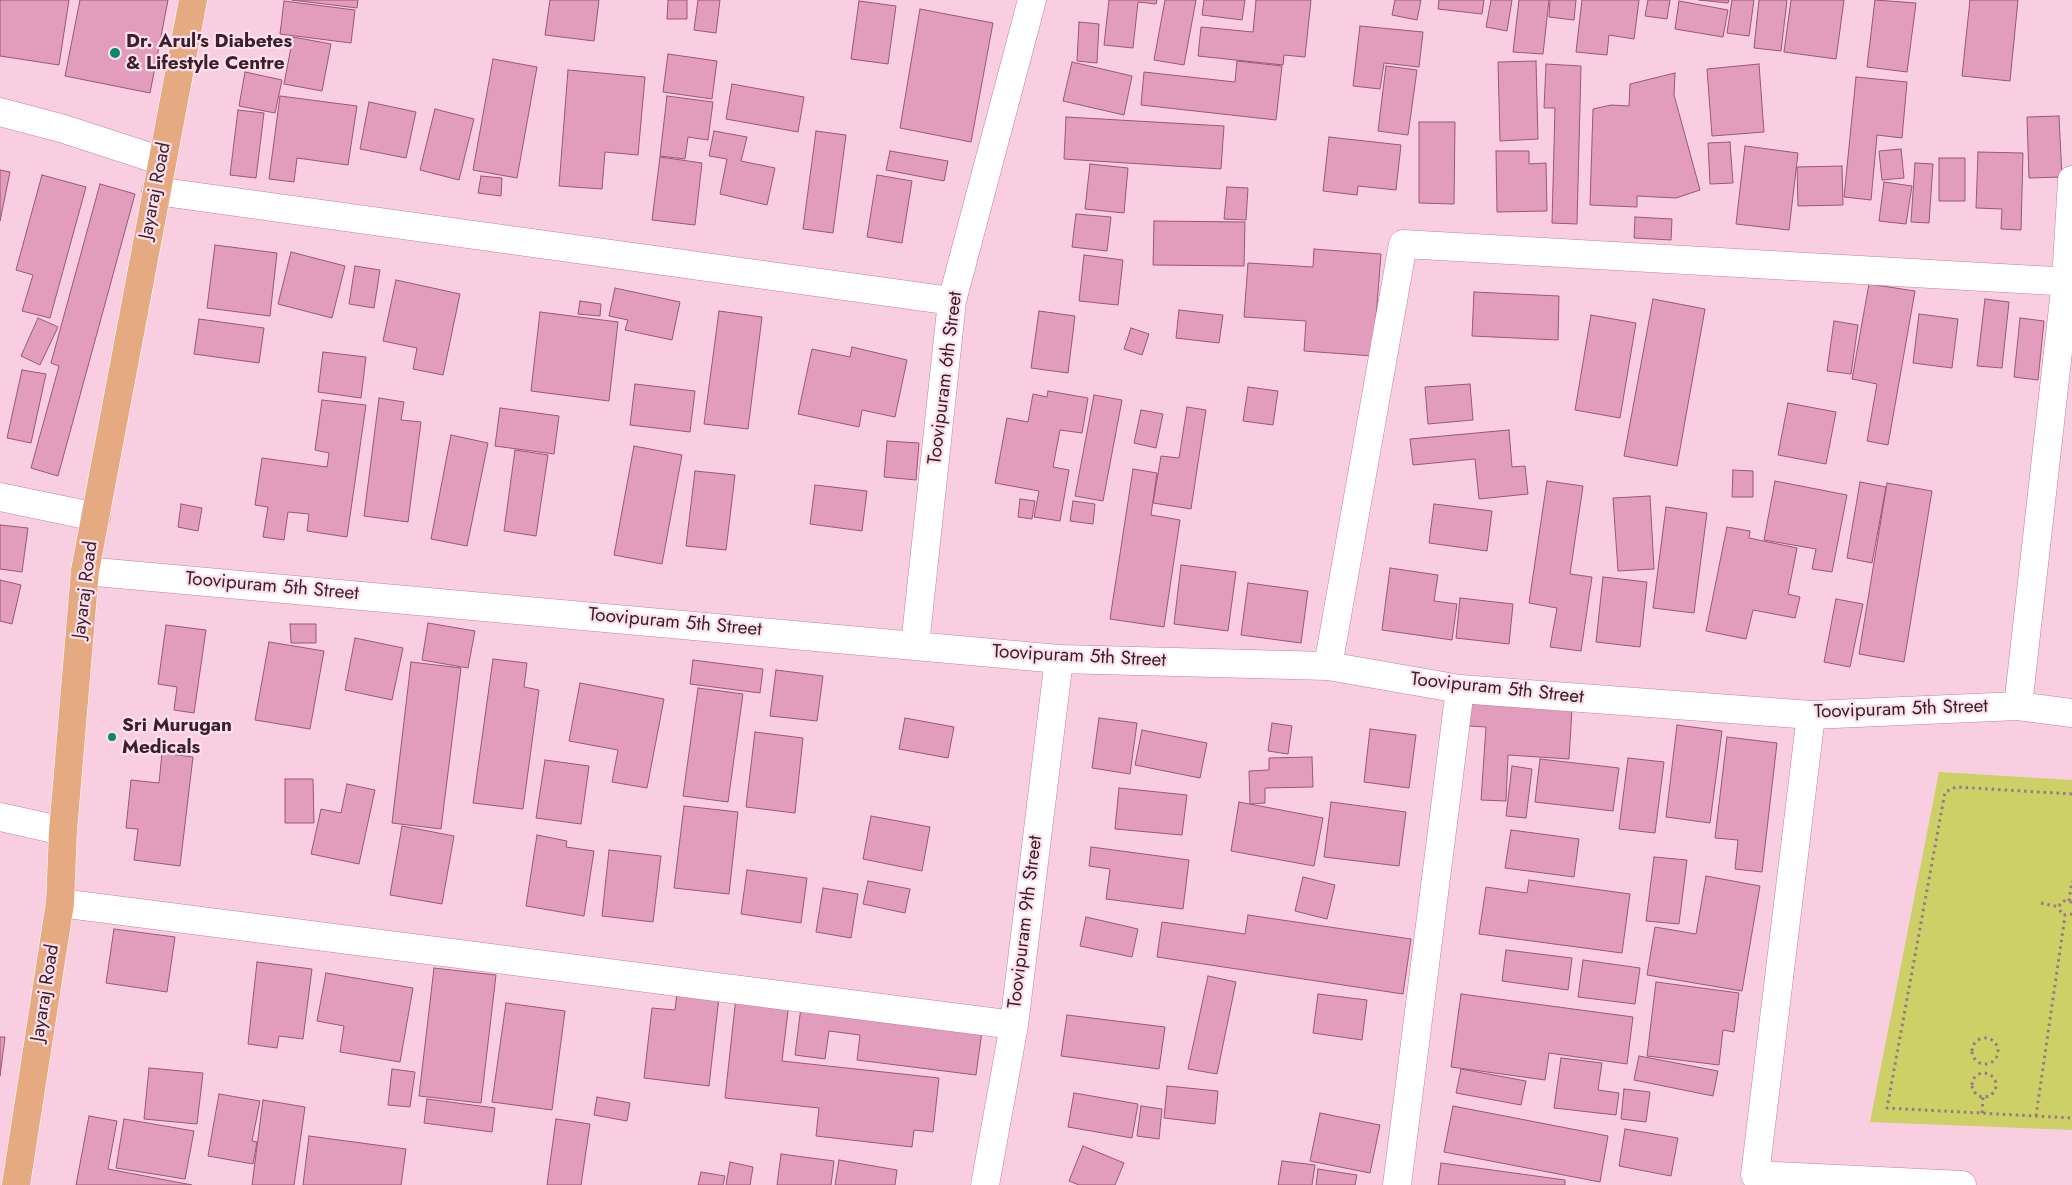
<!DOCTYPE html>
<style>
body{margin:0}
canvas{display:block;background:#facee1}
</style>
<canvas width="2072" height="1185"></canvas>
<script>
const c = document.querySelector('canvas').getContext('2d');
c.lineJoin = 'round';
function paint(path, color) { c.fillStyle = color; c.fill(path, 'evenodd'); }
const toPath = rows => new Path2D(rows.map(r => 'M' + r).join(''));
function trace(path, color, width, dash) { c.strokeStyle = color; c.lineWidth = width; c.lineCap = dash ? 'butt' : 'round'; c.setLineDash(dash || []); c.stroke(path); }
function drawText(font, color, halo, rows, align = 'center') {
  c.font = font + ' Jost,sans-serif'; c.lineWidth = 4.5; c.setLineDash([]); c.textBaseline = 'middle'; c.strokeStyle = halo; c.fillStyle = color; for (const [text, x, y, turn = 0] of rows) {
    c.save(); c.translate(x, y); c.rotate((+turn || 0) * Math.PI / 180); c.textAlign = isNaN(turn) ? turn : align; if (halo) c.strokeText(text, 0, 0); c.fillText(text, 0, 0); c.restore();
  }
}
paint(toPath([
 [1939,772,2072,780,2072,1130,1870,1122]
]), '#ccd067');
const building = toPath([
 [0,0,69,0,59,65,0,56,0,0],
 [80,0,168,0,150,93,65,76,80,0],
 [292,0,358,0,357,8,292,0],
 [550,0,599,0,594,41,545,35,550,0],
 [668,0,687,0,687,19,667,19,668,0],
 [698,0,720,0,716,33,694,30,698,0],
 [1109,0,1157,0,1156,4,1138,2,1133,48,1104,45,1109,0],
 [1165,0,1196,0,1184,65,1154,60,1165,0],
 [1204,0,1245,0,1242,20,1202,15,1204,0],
 [1256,0,1311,0,1305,57,1284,55,1283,65,1198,56,1201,27,1253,32,1256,0],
 [1395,0,1421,0,1417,20,1392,15,1395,0],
 [1439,0,1484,0,1482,14,1438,9,1439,0],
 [1491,0,1512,0,1507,31,1486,27,1491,0],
 [1519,0,1549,0,1543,54,1513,52,1519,0],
 [1550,0,1576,0,1574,20,1549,17,1550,0],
 [1582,0,1639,0,1634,39,1609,35,1607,55,1576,52,1582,0],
 [1648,0,1670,0,1667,19,1645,16,1648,0],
 [1699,0,1729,0,1728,3,1699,0],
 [1732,0,1754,0,1749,36,1727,33,1732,0],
 [1759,0,1787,0,1781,51,1754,48,1759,0],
 [1791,0,1844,0,1836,59,1784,52,1791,0],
 [1875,0,1916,3,1907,72,1867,67,1875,0],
 [1970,0,2018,0,2010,81,1962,76,1970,0],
 [284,1,355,10,351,43,280,34,284,1],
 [859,1,896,6,888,64,851,59,859,1],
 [1679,1,1728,10,1723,37,1675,29,1679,1],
 [920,9,993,23,971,142,900,128,920,9],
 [1079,22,1099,24,1097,63,1077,61,1079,22],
 [1360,26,1423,32,1419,67,1384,63,1380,89,1353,86,1360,26],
 [293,37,331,44,322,91,284,84,293,37],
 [668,54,717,61,712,99,663,92,668,54],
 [493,59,537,67,517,178,473,170,493,59],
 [1237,61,1282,66,1276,120,1141,105,1144,72,1235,82,1237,61],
 [1536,61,1538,139,1500,141,1498,62,1536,61],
 [1072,62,1132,76,1124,115,1063,101,1072,62],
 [1546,64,1581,66,1577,224,1552,223,1555,108,1544,108,1546,64],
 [1759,64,1764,132,1712,136,1707,69,1759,64],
 [1386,66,1417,70,1408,135,1378,131,1386,66],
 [568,70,645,77,638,155,605,152,602,189,559,186,568,70],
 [245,72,282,80,275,113,239,106,245,72],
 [1675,73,1674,95,1700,190,1676,198,1637,196,1637,207,1590,205,1593,109,1611,105,1629,106,1630,84,1675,73],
 [1856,77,1907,82,1902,138,1877,135,1871,200,1844,197,1856,77],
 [732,84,804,97,798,132,726,119,732,84],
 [280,96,357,106,348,165,297,158,294,182,269,179,280,96],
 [667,96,713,102,708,140,688,137,685,159,660,156,667,96],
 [369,102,416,112,406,158,360,149,369,102],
 [435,109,474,119,459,180,420,170,435,109],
 [238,110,264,113,256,178,230,175,238,110],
 [2059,116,2062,177,2029,178,2027,117,2059,116],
 [1066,117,1224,126,1221,169,1064,159,1066,117],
 [1419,122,1455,122,1454,204,1419,203,1419,122],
 [714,131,747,137,741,161,775,168,767,205,720,194,727,159,709,156,714,131],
 [816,131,846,135,833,233,803,229,816,131],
 [1329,137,1401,145,1396,190,1358,186,1357,195,1323,191,1329,137],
 [1730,142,1733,183,1710,184,1708,143,1730,142],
 [1745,146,1798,153,1789,230,1736,224,1745,146],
 [1901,149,1904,178,1882,180,1879,151,1901,149],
 [890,151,948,161,944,181,886,170,890,151],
 [1496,151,1529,151,1529,164,1546,163,1547,211,1497,212,1496,151],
 [1978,152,2023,153,2021,230,2001,229,2002,209,1976,208,1978,152],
 [660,157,702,163,695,225,652,220,660,157],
 [1939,158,1965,158,1965,201,1939,201,1939,158],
 [1915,163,1933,164,1929,223,1911,222,1915,163],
 [1090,164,1128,168,1124,213,1085,209,1090,164],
 [1842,166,1843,205,1798,206,1797,167,1842,166],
 [0,170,10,172,0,221,0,170],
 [42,175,86,187,50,318,22,311,33,275,16,270,42,175],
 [877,175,912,181,902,243,867,237,877,175],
 [481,176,502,178,501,196,478,193,481,176],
 [1884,182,1912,186,1906,224,1879,221,1884,182],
 [100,184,135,194,58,476,31,468,59,366,51,363,100,184],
 [1227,187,1248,188,1246,220,1224,219,1227,187],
 [1076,214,1111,217,1107,251,1072,247,1076,214],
 [1635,217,1672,219,1671,240,1634,238,1635,217],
 [1154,221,1245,222,1244,266,1153,265,1154,221],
 [215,245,277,253,270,316,207,308,215,245],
 [1314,249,1381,254,1373,356,1304,351,1306,321,1244,317,1248,263,1313,267,1314,249],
 [291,252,345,266,332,318,278,304,291,252],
 [1084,255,1123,260,1118,305,1079,301,1084,255],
 [355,266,380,270,374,308,349,304,355,266],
 [396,280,460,294,443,375,413,369,417,348,383,341,396,280],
 [1869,284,1915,291,1888,445,1867,441,1877,384,1852,379,1869,284],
 [615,288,680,302,672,340,625,330,628,320,609,316,615,288],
 [1474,292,1559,296,1558,340,1472,336,1474,292],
 [1653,299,1705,309,1677,466,1624,456,1653,299],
 [1985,299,2009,302,2002,368,1977,366,1985,299],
 [580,301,601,304,600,316,578,314,580,301],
 [1179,310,1223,315,1219,343,1176,338,1179,310],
 [719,311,762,317,748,429,704,424,719,311],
 [1039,311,1075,316,1068,373,1031,368,1039,311],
 [540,312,618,322,609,401,531,391,540,312],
 [1919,314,1958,319,1952,368,1913,363,1919,314],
 [1591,315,1636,323,1620,418,1575,410,1591,315],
 [38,318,58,327,40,365,21,356,38,318],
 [2020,318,2044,321,2038,380,2014,377,2020,318],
 [199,319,264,328,259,363,194,354,199,319],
 [1834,321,1858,325,1851,374,1827,371,1834,321],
 [1131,328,1149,334,1142,355,1124,349,1131,328],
 [852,347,907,360,895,417,862,410,859,427,798,414,812,349,850,357,852,347],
 [323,352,366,357,361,398,318,392,323,352],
 [22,370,46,374,31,443,7,438,22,370],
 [635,384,695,391,690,432,630,425,635,384],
 [1470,384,1473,420,1428,424,1425,387,1470,384],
 [1248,387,1278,391,1273,425,1243,421,1248,387],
 [1048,391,1088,398,1082,433,1060,430,1053,467,1069,470,1060,521,1034,517,1039,491,995,483,1007,418,1028,422,1033,394,1047,397,1048,391],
 [1094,395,1122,400,1103,501,1075,496,1094,395],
 [379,398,404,402,401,420,421,422,408,522,364,516,379,398],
 [322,400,366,405,347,537,307,531,309,514,288,512,284,540,263,537,268,507,255,505,262,458,327,467,329,453,315,450,322,400],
 [1788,403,1836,412,1826,464,1778,455,1788,403],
 [1187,407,1206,410,1191,509,1153,503,1161,456,1179,458,1187,407],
 [500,408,559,416,554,454,495,446,500,408],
 [1141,410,1163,414,1156,448,1134,443,1141,410],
 [1509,430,1512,467,1525,466,1528,494,1479,499,1475,459,1413,465,1410,439,1509,430],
 [451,435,488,443,467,546,431,539,451,435],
 [887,441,919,443,916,480,884,477,887,441],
 [634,446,682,455,662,564,614,555,634,446],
 [515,450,548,455,536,536,504,531,515,450],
 [1133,469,1157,473,1151,515,1180,520,1164,627,1110,619,1133,469],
 [1733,470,1753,471,1753,497,1732,497,1733,470],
 [695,471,735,475,726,550,686,546,695,471],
 [1547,481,1583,486,1570,574,1592,577,1581,651,1550,647,1557,608,1529,603,1547,481],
 [1775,481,1847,495,1832,572,1812,569,1816,549,1764,540,1775,481],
 [1860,482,1886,487,1872,563,1847,558,1860,482],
 [1887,483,1932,491,1904,662,1859,654,1887,483],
 [815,485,867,491,862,531,810,524,815,485],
 [1650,496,1654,569,1618,571,1613,498,1650,496],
 [1020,499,1035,501,1032,519,1018,517,1020,499],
 [1073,501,1095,504,1093,524,1070,521,1073,501],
 [181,504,202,508,198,531,178,527,181,504],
 [1434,504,1492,511,1487,551,1429,543,1434,504],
 [1666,507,1707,513,1694,613,1653,608,1666,507],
 [0,525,28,528,22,572,0,569,0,525],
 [1727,527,1750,531,1749,538,1797,548,1788,594,1800,597,1795,618,1753,610,1746,639,1706,631,1727,527],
 [1181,565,1236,572,1228,631,1174,624,1181,565],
 [1390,568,1438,575,1434,601,1457,604,1452,640,1382,630,1390,568],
 [1603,577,1647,582,1640,647,1596,642,1603,577],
 [0,580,21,585,12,624,0,621,0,580],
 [1248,583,1308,591,1301,643,1241,635,1248,583],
 [1460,598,1513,604,1509,644,1456,638,1460,598],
 [1836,599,1863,604,1850,667,1824,662,1836,599],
 [428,623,475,631,468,668,422,660,428,623],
 [290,624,316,624,316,643,291,643,290,624],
 [166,625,206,630,194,713,174,710,177,687,158,684,166,625],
 [355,638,403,648,392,700,345,690,355,638],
 [269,642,324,651,310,729,255,720,269,642],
 [493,659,527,663,524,687,539,690,523,809,473,803,493,659],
 [693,660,763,669,760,693,690,684,693,660],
 [411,662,461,668,441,829,392,823,411,662],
 [776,670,823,676,817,721,770,716,776,670],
 [580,683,664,699,647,788,612,782,618,750,569,741,580,683],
 [698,688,743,694,728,802,683,796,698,688],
 [1470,703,1572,709,1569,759,1508,755,1506,801,1481,800,1486,727,1469,726,1470,703],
 [905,718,954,727,948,758,899,749,905,718],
 [1099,718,1137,723,1130,774,1092,768,1099,718],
 [1272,723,1292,726,1288,754,1268,751,1272,723],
 [1677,725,1722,731,1710,823,1666,817,1677,725],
 [1370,729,1416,735,1409,788,1364,782,1370,729],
 [1142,730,1207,743,1200,778,1135,765,1142,730],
 [755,732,803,738,795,813,746,807,755,732],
 [1727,737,1777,743,1762,872,1735,869,1738,840,1715,838,1727,737],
 [162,753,193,757,180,866,134,860,138,829,126,828,131,780,159,783,162,753],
 [1312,757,1313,787,1265,788,1265,803,1250,804,1249,771,1269,770,1269,758,1312,757],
 [1628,758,1664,762,1655,833,1619,829,1628,758],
 [1540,759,1619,768,1613,811,1535,802,1540,759],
 [545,760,589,766,581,824,536,818,545,760],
 [1512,766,1532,769,1526,818,1506,816,1512,766],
 [285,779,313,779,314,823,285,823,285,779],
 [347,784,375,790,359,864,311,854,321,809,341,813,347,784],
 [1119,788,1187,795,1182,835,1115,829,1119,788],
 [1239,802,1323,818,1314,866,1231,851,1239,802],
 [1331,802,1406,812,1399,866,1324,857,1331,802],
 [684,806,738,812,729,894,674,888,684,806],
 [871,816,930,827,922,871,863,859,871,816],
 [402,826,454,836,442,904,390,895,402,826],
 [1511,830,1579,839,1574,877,1505,868,1511,830],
 [537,835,567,841,566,847,594,851,584,916,526,906,537,835],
 [1091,847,1189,860,1183,909,1106,899,1110,869,1089,866,1091,847],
 [609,850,661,856,653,922,602,916,609,850],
 [1654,857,1687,860,1679,924,1646,921,1654,857],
 [747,870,807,878,801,923,741,914,747,870],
 [1706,876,1760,886,1742,991,1647,975,1655,927,1696,934,1706,876],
 [1303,877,1335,885,1327,919,1295,911,1303,877],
 [1529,880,1630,894,1622,953,1479,934,1486,887,1527,893,1529,880],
 [868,881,910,889,905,913,863,904,868,881],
 [823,888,858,894,851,938,816,932,823,888],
 [1248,915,1411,939,1403,994,1157,957,1162,922,1245,934,1248,915],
 [1086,917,1138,929,1132,957,1080,946,1086,917],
 [114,929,175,937,167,992,106,983,114,929],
 [1506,950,1572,958,1568,990,1502,981,1506,950],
 [1583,960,1640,968,1635,1004,1578,997,1583,960],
 [257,962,312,969,303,1039,279,1036,277,1048,248,1044,257,962],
 [434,968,496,975,481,1103,419,1096,434,968],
 [326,973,413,988,400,1062,340,1052,344,1026,317,1021,326,973],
 [1208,976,1236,982,1217,1074,1188,1069,1208,976],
 [1656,982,1739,993,1734,1032,1723,1030,1719,1065,1647,1056,1656,982],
 [677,992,719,997,709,1086,644,1078,652,1008,675,1010,677,992],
 [1318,994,1367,1000,1362,1040,1313,1033,1318,994],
 [1461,994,1633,1017,1627,1064,1549,1053,1545,1080,1451,1067,1461,994],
 [736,997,789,1003,782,1061,939,1078,933,1132,914,1130,912,1147,816,1136,819,1108,725,1098,736,997],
 [506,1003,565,1011,552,1110,492,1102,506,1003],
 [801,1007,982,1031,976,1075,857,1060,860,1035,829,1031,825,1059,795,1055,801,1007],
 [1067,1015,1165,1027,1159,1069,1061,1056,1067,1015],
 [0,1037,5,1037,0,1076,0,1037],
 [1639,1056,1718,1071,1713,1096,1634,1080,1639,1056],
 [1561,1058,1602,1063,1598,1090,1619,1093,1616,1115,1554,1108,1561,1058],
 [149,1068,203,1073,197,1124,144,1119,149,1068],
 [392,1069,415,1072,410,1107,388,1105,392,1069],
 [1461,1069,1526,1081,1521,1105,1456,1093,1461,1069],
 [1167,1086,1218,1091,1215,1124,1164,1118,1167,1086],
 [1624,1089,1650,1092,1646,1122,1621,1119,1624,1089],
 [1074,1093,1138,1104,1132,1138,1068,1127,1074,1093],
 [219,1094,260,1101,252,1141,257,1142,253,1164,208,1156,219,1094],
 [597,1097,630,1103,627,1121,594,1115,597,1097],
 [427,1099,495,1108,492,1132,424,1123,427,1099],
 [263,1100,305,1107,294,1185,252,1185,263,1100],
 [1141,1106,1162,1109,1159,1139,1137,1136,1141,1106],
 [1453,1106,1608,1136,1600,1182,1444,1152,1453,1106],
 [1320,1113,1380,1125,1370,1173,1310,1161,1320,1113],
 [89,1116,117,1121,108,1169,192,1185,76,1185,89,1116],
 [124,1119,194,1131,185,1179,116,1168,124,1119],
 [556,1119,590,1124,581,1185,547,1185,556,1119],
 [1625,1129,1678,1138,1671,1176,1619,1166,1625,1129],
 [309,1136,406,1149,401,1185,303,1185,309,1136],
 [1083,1146,1124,1163,1115,1185,1079,1185,1069,1181,1083,1146],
 [781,1154,834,1161,831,1185,777,1185,781,1154],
 [839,1160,897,1170,895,1185,835,1185,839,1160],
 [1282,1161,1315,1165,1312,1185,1278,1185,1282,1161],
 [730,1162,753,1167,750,1185,726,1185,730,1162],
 [1441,1163,1565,1180,1565,1185,1438,1185,1441,1163],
 [1318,1169,1357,1175,1355,1185,1316,1185,1318,1169],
 [701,1172,725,1176,723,1185,698,1185,701,1172]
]);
paint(building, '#e29cbc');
trace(building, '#985876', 1);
const minor = toPath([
 [0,112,64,129,162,161],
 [156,191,952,301],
 [0,497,96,517],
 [85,571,1059,659,1328,666,1460,689,1811,715,2018,706,2072,713],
 [915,645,952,301,1032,0],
 [1328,666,1403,244,2072,282],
 [2018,706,2066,281,2072,180],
 [1811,715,1755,1175,1962,1185],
 [0,817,63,831],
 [60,903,1014,1025],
 [985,1185,1014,1025,1059,659],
 [1397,1185,1460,689]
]);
const major = toPath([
 [16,1185,60,903,63,831,85,571,193,0]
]);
trace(minor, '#c27f9e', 29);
trace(major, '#fff', 29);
trace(toPath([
 [2072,794,1956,787,1945,792,1887,1108,2072,1118],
 [2069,901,2072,881],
 [2072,902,2064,901,2060,904,2059,909,2063,915,2072,914],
 [2041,903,2059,907],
 '1972 1051a13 13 0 1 1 26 0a13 13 0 1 1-26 0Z',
 '1972 1085a12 12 0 1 1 24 0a12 12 0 1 1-24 0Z',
 [1982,1113,1983,1097],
 [2036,1116,2065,916]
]), '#9b7887', 3, [2.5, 4]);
trace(minor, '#fff', 28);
trace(major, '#e6aa82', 28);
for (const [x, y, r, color] of [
 [115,53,6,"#07876b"],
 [112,737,5,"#07876b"]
]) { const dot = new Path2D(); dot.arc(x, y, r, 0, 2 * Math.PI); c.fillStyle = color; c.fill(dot); trace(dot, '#fee0ec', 2); }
drawText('bold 19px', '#3b202c', '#fee0ec', [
 ["Dr. Arul's Diabetes",126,42],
 ["& Lifestyle Centre",126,64],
 ["Sri Murugan",122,726],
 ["Medicals",122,748]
], 'left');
drawText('19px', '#3b202c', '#fee0ec', [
 ["Jayaraj Road",156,191,-79],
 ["Toovipuram 6th Street",946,378,-83],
 ["Toovipuram 5th Street",272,587,5],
 ["Jayaraj Road",86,590,-83],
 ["Toovipuram 5th Street",675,623,5],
 ["Toovipuram 5th Street",1079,657,3],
 ["Toovipuram 5th Street",1497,689,6],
 ["Toovipuram 5th Street",1901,710,-2],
 ["Toovipuram 9th Street",1026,922,-83],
 ["Jayaraj Road",46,993,-81]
]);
</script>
